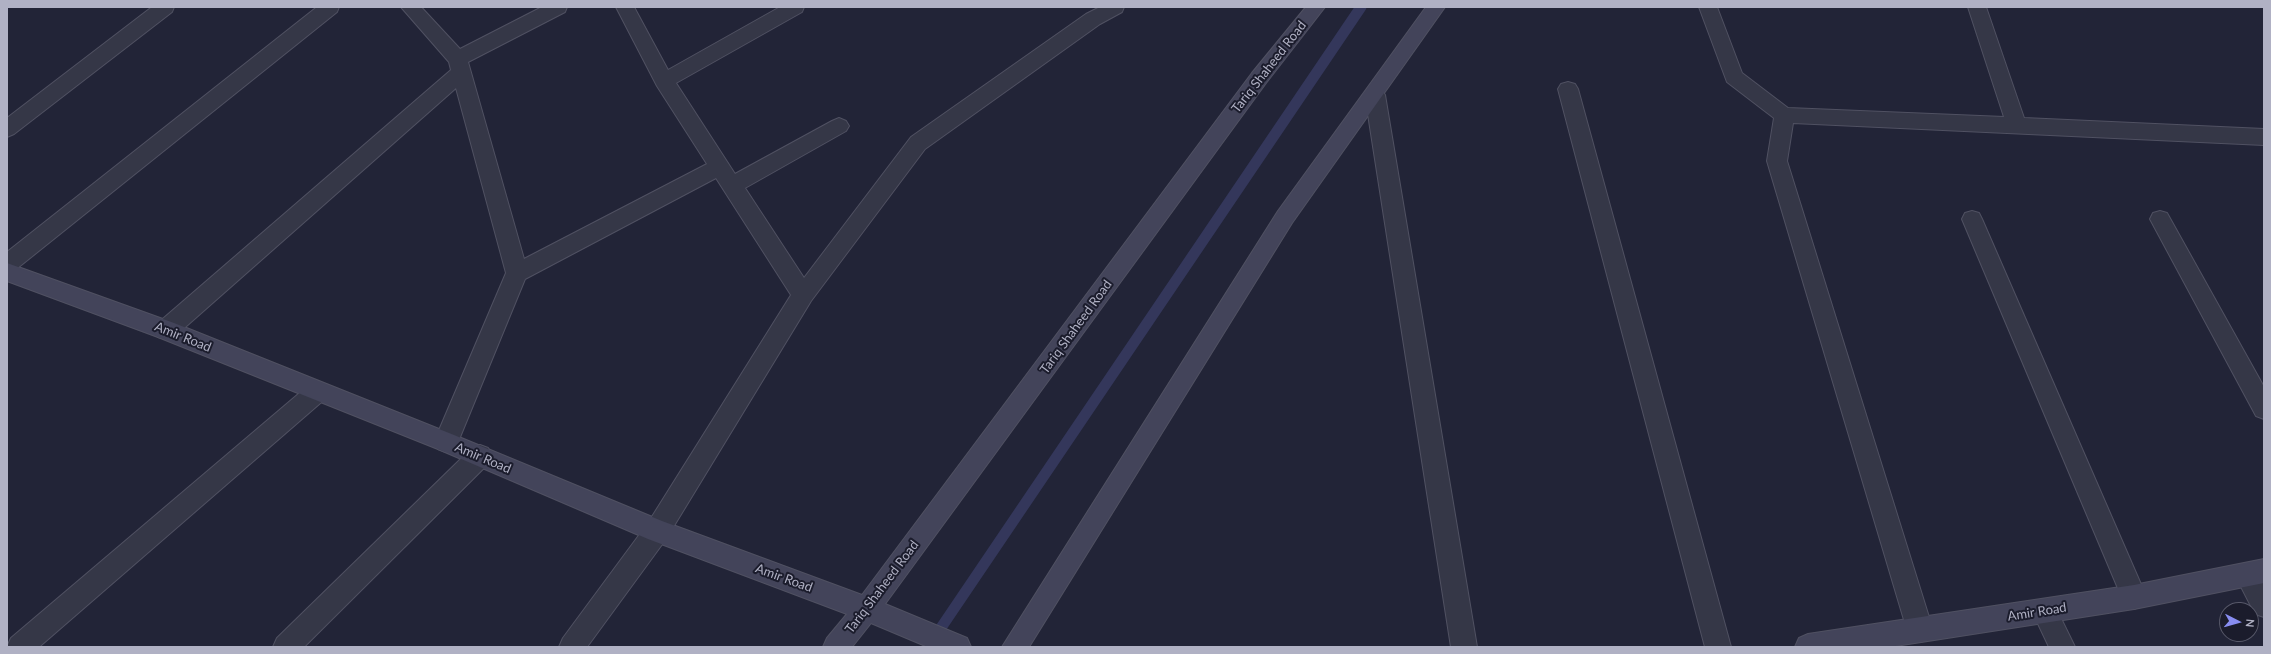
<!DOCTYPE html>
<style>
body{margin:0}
#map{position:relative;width:2271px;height:654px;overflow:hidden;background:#222437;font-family:Lato,sans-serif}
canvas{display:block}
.frame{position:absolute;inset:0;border:8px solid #b0b1c4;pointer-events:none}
.north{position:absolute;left:2219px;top:602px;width:40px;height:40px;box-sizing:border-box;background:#1b1c2c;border:1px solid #575869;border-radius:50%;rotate:96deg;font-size:11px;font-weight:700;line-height:16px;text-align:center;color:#b0b1c4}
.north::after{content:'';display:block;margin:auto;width:14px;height:18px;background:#888df1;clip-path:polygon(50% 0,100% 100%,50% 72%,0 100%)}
</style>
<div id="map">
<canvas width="2271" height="654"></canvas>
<div class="frame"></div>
<div class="north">N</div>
</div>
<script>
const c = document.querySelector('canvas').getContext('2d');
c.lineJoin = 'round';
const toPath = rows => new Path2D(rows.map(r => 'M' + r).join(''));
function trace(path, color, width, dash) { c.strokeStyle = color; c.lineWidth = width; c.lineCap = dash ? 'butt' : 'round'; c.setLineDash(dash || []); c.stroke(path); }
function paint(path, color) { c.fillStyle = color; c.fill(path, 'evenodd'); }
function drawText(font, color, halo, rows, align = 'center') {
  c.font = font + ' Lato,sans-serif'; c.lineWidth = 4; c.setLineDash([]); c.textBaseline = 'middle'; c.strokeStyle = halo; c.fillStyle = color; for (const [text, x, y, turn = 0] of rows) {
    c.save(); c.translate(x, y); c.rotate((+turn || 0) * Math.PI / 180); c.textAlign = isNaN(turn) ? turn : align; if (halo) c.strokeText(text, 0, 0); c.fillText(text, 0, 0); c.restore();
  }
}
trace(toPath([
 [928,647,1361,7]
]), '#34375b', 11);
const street = toPath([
 [152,7,174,7,172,12,14,134,7,137,7,118,152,7],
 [317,7,339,7,337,12,15,270,7,273,7,252,317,7],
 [401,7,421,7,460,49,542,7,567,7,565,12,468,62,524,259,707,164,657,86,616,7,634,7,668,70,780,7,804,7,802,12,676,83,735,174,832,121,839,118,846,121,849,126,846,131,745,188,804,278,911,137,1086,14,1100,7,1124,7,1122,12,1100,24,925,149,811,301,666,539,587,647,559,647,563,638,648,523,791,295,716,178,525,279,458,442,454,449,446,452,438,449,434,442,506,273,456,88,174,337,166,339,158,337,155,330,158,323,451,70,449,62,401,7],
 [1699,7,1717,7,1742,73,1788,108,2004,117,1968,7,1986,7,2024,118,2264,129,2264,145,1793,123,1787,161,1933,630,1929,639,1920,642,1911,639,1907,630,1767,161,1774,118,1727,82,1699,7],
 [1568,82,1575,84,1578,89,1731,647,1705,647,1558,89,1561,84,1568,82],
 [1375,88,1382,90,1385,95,1477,647,1451,647,1365,95,1368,90,1375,88],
 [1972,211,1979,213,1982,219,2143,589,2146,597,2143,605,2134,609,2125,605,1962,219,1965,213,1972,211],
 [2160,211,2167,213,2264,387,2264,419,2256,416,2150,219,2153,213,2160,211],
 [317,382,325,385,328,392,325,399,39,647,7,647,11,638,309,385,317,382],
 [480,445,488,448,492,456,488,464,304,647,273,647,277,638,472,448,480,445],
 [2247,563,2256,567,2264,581,2264,617,2255,614,2235,575,2238,567,2247,563],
 [2044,599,2053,602,2075,647,2049,647,2032,611,2035,602,2044,599]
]);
const secondary = toPath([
 [1306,7,1325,7,1266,83,885,604,967,638,971,647,928,647,871,623,852,647,823,647,827,638,847,614,648,539,438,449,158,337,7,281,7,263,174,323,454,435,662,521,862,595,1252,73,1306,7],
 [1426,7,1445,7,1292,223,1029,647,1002,647,1278,211,1426,7],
 [2264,559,2264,583,2134,609,1889,647,1795,647,1799,638,1808,634,2134,585,2264,559]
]);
trace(street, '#505162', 2);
trace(secondary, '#505162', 2);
paint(street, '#353747');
paint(secondary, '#43445a');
drawText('13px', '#b0b1c4', '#1b1c2c', [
 ["Tariq Shaheed Road",1269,67,-52],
 ["Tariq Shaheed Road",1076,327,-54],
 ["Amir Road",183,337,22],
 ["Amir Road",483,458,23],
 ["Amir Road",784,578,20],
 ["Tariq Shaheed Road",882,587,-53],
 ["Amir Road",2037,612,-9]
]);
</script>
